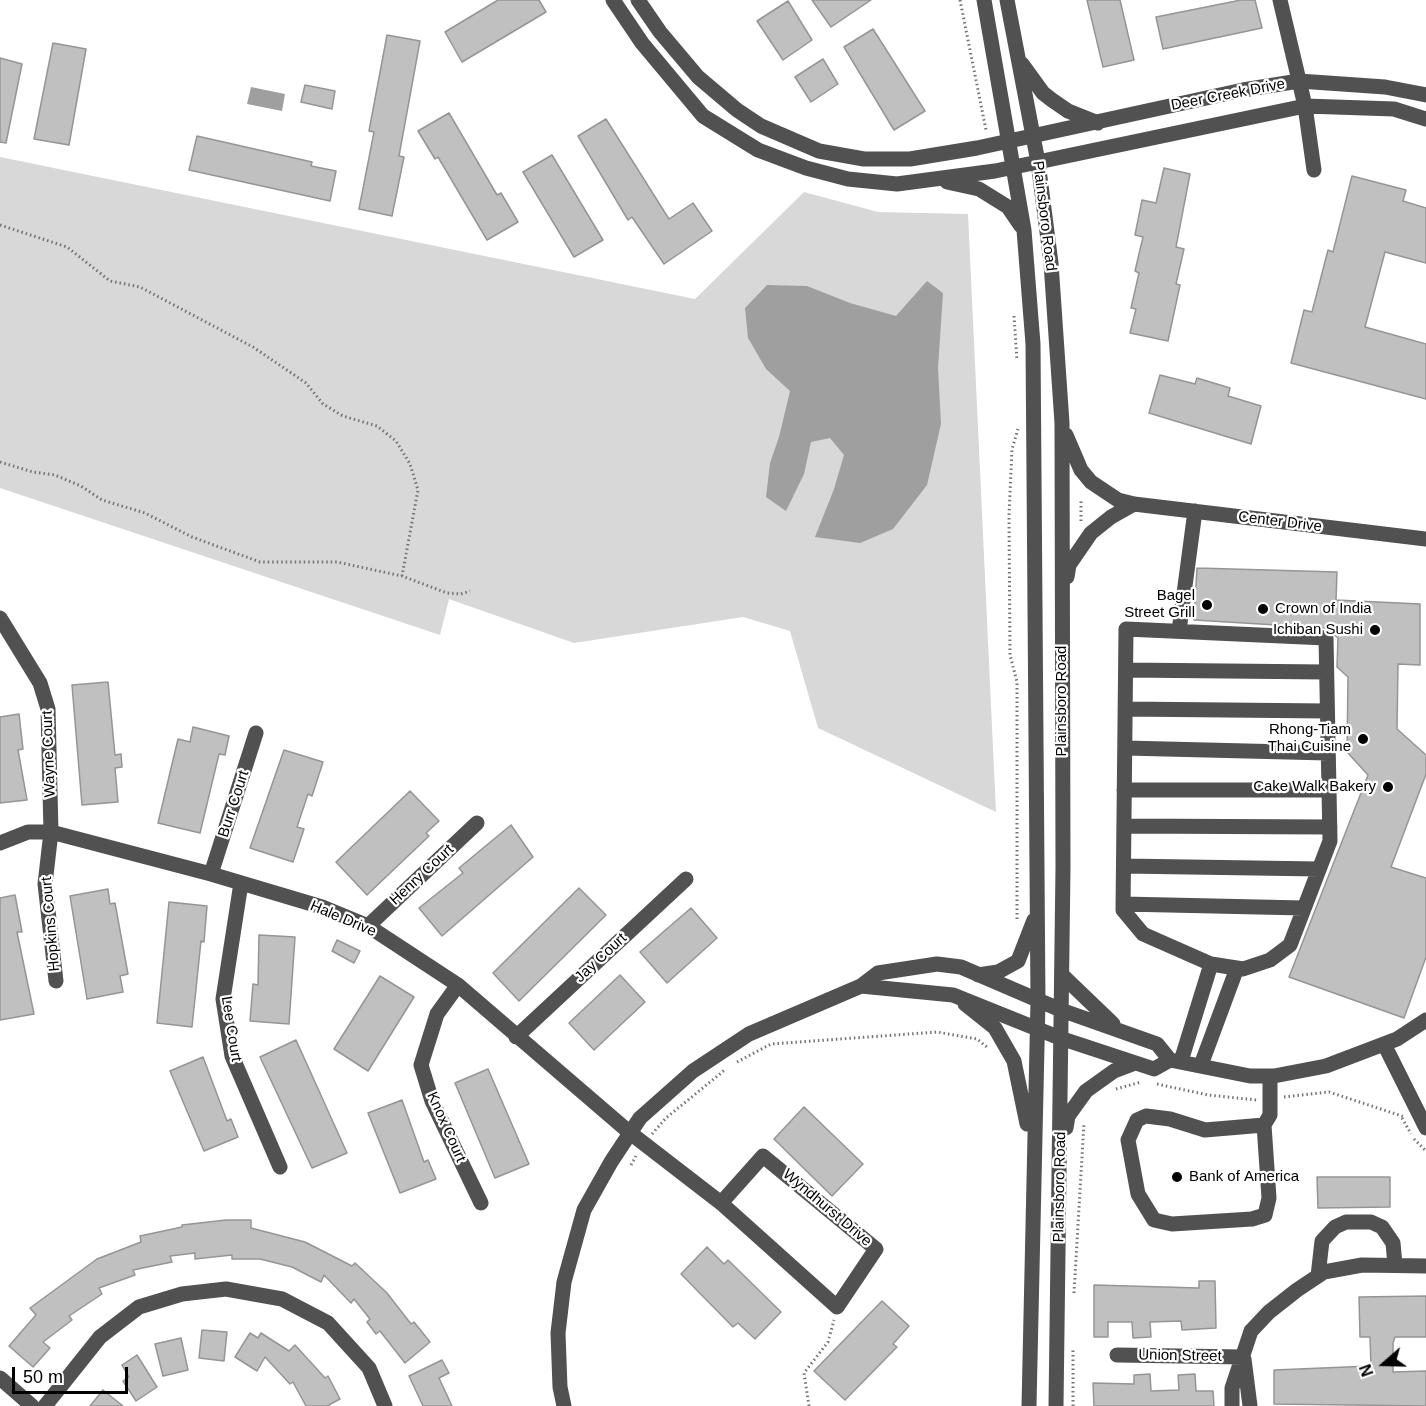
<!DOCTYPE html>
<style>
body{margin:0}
#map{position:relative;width:1426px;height:1406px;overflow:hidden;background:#fff;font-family:Helvetica,sans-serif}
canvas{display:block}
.north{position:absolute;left:1354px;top:1334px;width:60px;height:60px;-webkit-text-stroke:4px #fff;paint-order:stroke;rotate:250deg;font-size:16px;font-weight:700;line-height:24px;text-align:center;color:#000}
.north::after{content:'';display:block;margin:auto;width:21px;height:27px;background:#000;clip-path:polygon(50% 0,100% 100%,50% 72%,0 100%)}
.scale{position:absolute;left:12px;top:1367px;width:116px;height:27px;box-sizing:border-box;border:3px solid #000;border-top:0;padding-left:8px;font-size:18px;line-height:21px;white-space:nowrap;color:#000;-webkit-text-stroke:4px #fff;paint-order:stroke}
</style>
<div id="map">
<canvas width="1426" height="1406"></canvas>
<div class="north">N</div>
<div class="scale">50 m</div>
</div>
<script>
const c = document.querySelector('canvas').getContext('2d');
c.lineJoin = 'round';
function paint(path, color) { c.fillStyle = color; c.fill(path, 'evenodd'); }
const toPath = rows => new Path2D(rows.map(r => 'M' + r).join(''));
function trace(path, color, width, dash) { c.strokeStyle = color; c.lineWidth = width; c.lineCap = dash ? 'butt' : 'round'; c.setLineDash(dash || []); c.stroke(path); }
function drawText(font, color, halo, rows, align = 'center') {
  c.font = font + ' Helvetica,sans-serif'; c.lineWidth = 4.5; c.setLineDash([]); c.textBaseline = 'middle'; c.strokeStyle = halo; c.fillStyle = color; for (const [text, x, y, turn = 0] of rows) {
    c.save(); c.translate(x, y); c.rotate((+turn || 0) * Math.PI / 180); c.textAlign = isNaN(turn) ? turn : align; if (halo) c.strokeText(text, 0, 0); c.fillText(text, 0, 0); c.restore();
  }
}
paint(toPath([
 [0,157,695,299,804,192,878,212,968,214,996,812,818,728,790,631,743,617,574,643,449,599,440,635,0,488]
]), '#d8d8d8');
paint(toPath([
 [251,87,285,94,282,111,247,104],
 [927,281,943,293,938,368,941,424,927,485,893,529,860,543,815,537,834,489,844,455,830,438,811,442,804,474,786,511,766,497,770,463,779,437,790,391,766,369,748,338,745,308,767,285,807,286,850,303,896,316]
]), '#9f9f9f');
const building = toPath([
 [498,0,539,0,546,12,462,62,445,32,498,0],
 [812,0,871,0,831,27,812,0],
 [1087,0,1120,0,1134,60,1103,67,1087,0],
 [1241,0,1255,0,1262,28,1163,49,1156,17,1241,0],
 [788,1,812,40,783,60,757,21,788,1],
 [873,29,925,111,894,130,844,47,873,29],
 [387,35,420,41,399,156,404,157,392,216,359,209,374,132,369,131,387,35],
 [53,43,86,49,69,145,34,139,53,43],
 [0,58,22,64,6,143,0,142,0,58],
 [823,59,838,84,811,102,795,77,823,59],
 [305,85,335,91,332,109,301,102,305,85],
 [449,113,497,195,501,193,518,222,487,240,438,157,435,159,418,131,449,113],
 [606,119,669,219,693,203,712,231,664,264,632,217,628,220,578,136,606,119],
 [197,136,312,162,311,166,336,171,330,201,189,170,197,136],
 [552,155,603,240,574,257,523,172,552,155],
 [1164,168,1190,174,1176,247,1184,249,1176,284,1180,285,1168,341,1130,333,1136,309,1131,308,1139,273,1135,271,1143,237,1135,235,1142,200,1156,203,1164,168],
 [1352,176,1406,190,1403,201,1426,208,1426,263,1385,252,1365,327,1426,344,1426,399,1291,363,1304,310,1312,312,1328,250,1333,252,1352,176],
 [1160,375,1195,384,1197,378,1230,388,1228,396,1261,406,1251,444,1149,413,1160,375],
 [1197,568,1337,572,1336,600,1420,604,1420,665,1398,664,1397,729,1426,755,1426,774,1391,867,1426,878,1426,957,1404,1018,1289,977,1368,775,1347,752,1348,677,1337,667,1338,638,1326,628,1194,620,1197,568],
 [108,682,115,755,121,754,122,767,115,768,118,802,82,805,72,685,108,682],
 [19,714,23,749,18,750,27,800,0,803,0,717,19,714],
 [193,727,229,736,225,755,219,754,200,833,158,823,178,739,190,742,193,727],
 [284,750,323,762,312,796,308,794,297,827,304,829,293,862,250,848,284,750],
 [410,791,439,821,426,833,429,836,367,895,336,862,410,791],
 [511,825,533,857,442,936,419,908,463,873,459,868,511,825],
 [579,888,606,915,519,1001,493,973,579,888],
 [108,889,110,904,115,903,128,974,120,976,123,992,87,999,70,896,108,889],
 [15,895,22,932,17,932,34,1014,0,1020,0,898,15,895],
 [169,902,207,906,204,942,201,941,192,1027,157,1023,169,902],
 [691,908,717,938,667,983,640,952,691,908],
 [259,935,295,937,289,1024,250,1021,253,984,258,985,259,935],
 [337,940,360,951,354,963,332,951,337,940],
 [620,975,645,1002,594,1050,569,1023,620,975],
 [380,976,414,997,368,1071,334,1049,380,976],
 [296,1040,347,1153,312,1168,260,1057,296,1040],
 [203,1057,227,1121,231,1119,238,1137,204,1151,170,1071,203,1057],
 [488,1069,529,1164,495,1178,455,1083,488,1069],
 [402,1100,424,1162,428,1160,436,1179,400,1193,368,1113,402,1100],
 [804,1107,863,1164,832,1196,774,1139,804,1107],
 [1317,1177,1390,1177,1390,1207,1318,1208,1317,1177],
 [226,1220,251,1220,251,1228,305,1242,352,1266,355,1263,387,1293,411,1324,414,1322,430,1342,405,1363,380,1331,376,1334,367,1322,370,1319,354,1299,351,1303,324,1275,321,1282,292,1267,260,1259,232,1259,232,1255,195,1259,195,1253,170,1256,172,1262,133,1270,135,1275,99,1288,102,1294,69,1316,72,1320,43,1342,50,1348,33,1367,9,1346,36,1315,30,1308,97,1259,141,1242,140,1236,182,1227,182,1225,226,1220],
 [707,1247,724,1264,728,1260,781,1312,755,1339,738,1323,733,1327,681,1274,707,1247],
 [1199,1281,1215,1281,1216,1328,1182,1330,1181,1321,1150,1322,1151,1337,1133,1338,1132,1322,1108,1322,1108,1337,1094,1337,1094,1285,1199,1288,1199,1281],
 [1426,1296,1426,1337,1395,1337,1393,1343,1393,1372,1426,1371,1426,1406,1274,1404,1274,1370,1371,1366,1370,1337,1360,1337,1359,1297,1426,1296],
 [882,1301,909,1326,893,1344,897,1347,845,1400,814,1371,882,1301],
 [202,1330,227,1332,224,1361,199,1358,202,1330],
 [250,1333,258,1338,261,1333,289,1351,295,1345,325,1378,328,1376,340,1399,327,1406,306,1406,293,1382,290,1384,265,1357,257,1371,235,1357,250,1333],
 [181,1338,188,1370,163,1376,155,1344,181,1338],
 [137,1355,157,1387,136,1401,123,1381,129,1377,122,1365,137,1355],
 [442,1360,449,1373,439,1378,452,1406,423,1406,409,1376,442,1360],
 [1150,1374,1151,1391,1179,1390,1178,1375,1195,1374,1196,1391,1213,1391,1214,1406,1094,1406,1093,1383,1134,1384,1134,1375,1150,1374],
 [103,1390,123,1406,90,1406,103,1390]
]);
paint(building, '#c0c0c0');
trace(building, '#959595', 1.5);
trace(toPath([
 [960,0,986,130],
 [0,225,67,247,110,281,140,287,253,347,306,383,323,404,343,416,377,426,396,441,410,464,418,490,402,576],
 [1014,316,1017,360],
 [0,462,33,472,55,475,81,486,102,500,145,513,192,537,260,562,337,562,402,576,447,593,461,594,470,591],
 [1081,521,1081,500],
 [1017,919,1017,682,1010,655,1009,515,1012,449,1018,429],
 [737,1062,771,1044,937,1032,977,1039,988,1048],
 [1157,1084,1208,1095,1257,1100],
 [1116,1089,1141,1082],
 [1284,1097,1329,1092,1405,1117],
 [1402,1118,1411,1134],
 [652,1134,666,1118,726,1069],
 [1414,1139,1426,1151],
 [631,1165,636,1156],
 [1074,1293,1084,1123],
 [809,1406,804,1373,828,1342,834,1320],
 [1073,1406,1073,1348]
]), '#737373', 3, [1.5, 3]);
trace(toPath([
 [613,0,642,43,703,116,758,150,806,168,848,179,897,184,995,171,1305,106,1394,109,1426,119],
 [638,0,660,32,698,77,737,110,761,126,819,151,864,159,910,159,977,148,1243,90,1299,81,1385,87,1426,95],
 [984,0,1024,230,1033,344,1038,1001,1029,1406],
 [1007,0,1038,162,1051,263,1062,423,1063,867,1056,1406],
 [1280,0,1305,106,1314,170],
 [1022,64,1043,93,1052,100,1068,111,1098,123],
 [947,182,979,189,1008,207,1021,226],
 [1066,435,1081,470,1091,482,1118,500,1134,504,1426,539],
 [1067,577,1069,565,1091,533,1111,517,1134,504],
 [0,618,40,683,48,709,51,832,45,884,56,981],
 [1126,629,1326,638,1330,841,1290,945,1270,960,1243,969,1211,964,1143,934,1123,910,1126,629],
 [1179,631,1195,511],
 [1126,670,1326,672],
 [1125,709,1327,711],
 [1125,748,1328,753],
 [1124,790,1329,790],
 [1124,826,1330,827],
 [0,843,28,832,51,832,211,874,322,907,368,926,458,985,629,1132,721,1203],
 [1124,866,1319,869],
 [211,874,256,733],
 [241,883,223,999,232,1056,280,1167],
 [1123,904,1304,908],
 [368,926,477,823],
 [978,975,998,972,1018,961,1034,920],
 [1062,975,1113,1024],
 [458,985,437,1014,421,1065,432,1101,481,1203],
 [861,986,953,995,1060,1038,1154,1069,1170,1060,1250,1076,1274,1076,1326,1066,1397,1039,1426,1020],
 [965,1004,995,1028,1014,1061,1027,1124],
 [516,1037,686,879],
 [1384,1044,1426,1128],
 [1181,1061,1211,964],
 [1201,1065,1237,968],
 [1264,1125,1205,1130,1170,1119,1146,1116,1137,1120,1128,1140,1138,1194,1154,1220,1172,1224,1252,1219,1265,1215,1269,1198,1264,1125,1270,1115,1270,1076],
 [1066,1128,1068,1116,1086,1091,1114,1071,1135,1063],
 [763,1156,876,1249,837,1307,721,1203,763,1156],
 [1318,1276,1322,1241,1335,1227,1346,1222,1371,1222,1382,1227,1393,1243,1395,1265],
 [1117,1355,1243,1357],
 [1244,1359,1250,1406],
 [0,1378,32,1406],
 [45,1406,100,1337,139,1307,182,1294,226,1289,282,1299,328,1323,369,1368,385,1406],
 [564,1406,560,1387,558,1333,564,1282,584,1210,611,1162,640,1118,693,1071,749,1034,861,986,878,973,937,964,961,967,1061,1010,1157,1044,1170,1060],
 [1232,1406,1232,1388,1251,1331,1269,1312,1297,1290,1324,1272,1362,1265,1426,1266]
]), '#515151', 15);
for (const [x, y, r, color] of [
 [1207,605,6,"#000"],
 [1263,609,6,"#000"],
 [1375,630,6,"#000"],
 [1363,739,6,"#000"],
 [1388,787,6,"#000"],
 [1177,1177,6,"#000"]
]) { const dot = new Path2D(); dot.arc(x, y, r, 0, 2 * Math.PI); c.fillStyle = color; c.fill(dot); trace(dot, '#fff', 2); }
drawText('15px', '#000', '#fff', [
 ["Deer Creek Drive",1228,95,-11],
 ["Plainsboro Road",1044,216,83],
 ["Center Drive",1280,522,7],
 ["Plainsboro Road",1062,701,-90],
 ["Wayne Court",49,754,-92],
 ["Burr Court",234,804,-72],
 ["Henry Court",422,875,-43],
 ["Hale Drive",343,919,23],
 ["Hopkins Court",51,924,-95],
 ["Jay Court",601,958,-43],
 ["Lee Court",231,1029,81],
 ["Knox Court",446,1127,66],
 ["Plainsboro Road",1060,1187,-89],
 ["Wyndhurst Drive",827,1208,40],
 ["Union Street",1180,1356,1]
]);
drawText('15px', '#000', '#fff', [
 ["Bagel",1195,596],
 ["Street Grill",1195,613],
 ["Crown of India",1275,609,"left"],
 ["Ichiban Sushi",1363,630],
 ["Rhong-Tiam",1351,730],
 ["Thai Cuisine",1351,747],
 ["Cake Walk Bakery",1376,787],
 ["Bank of America",1189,1177,"left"]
], 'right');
</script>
